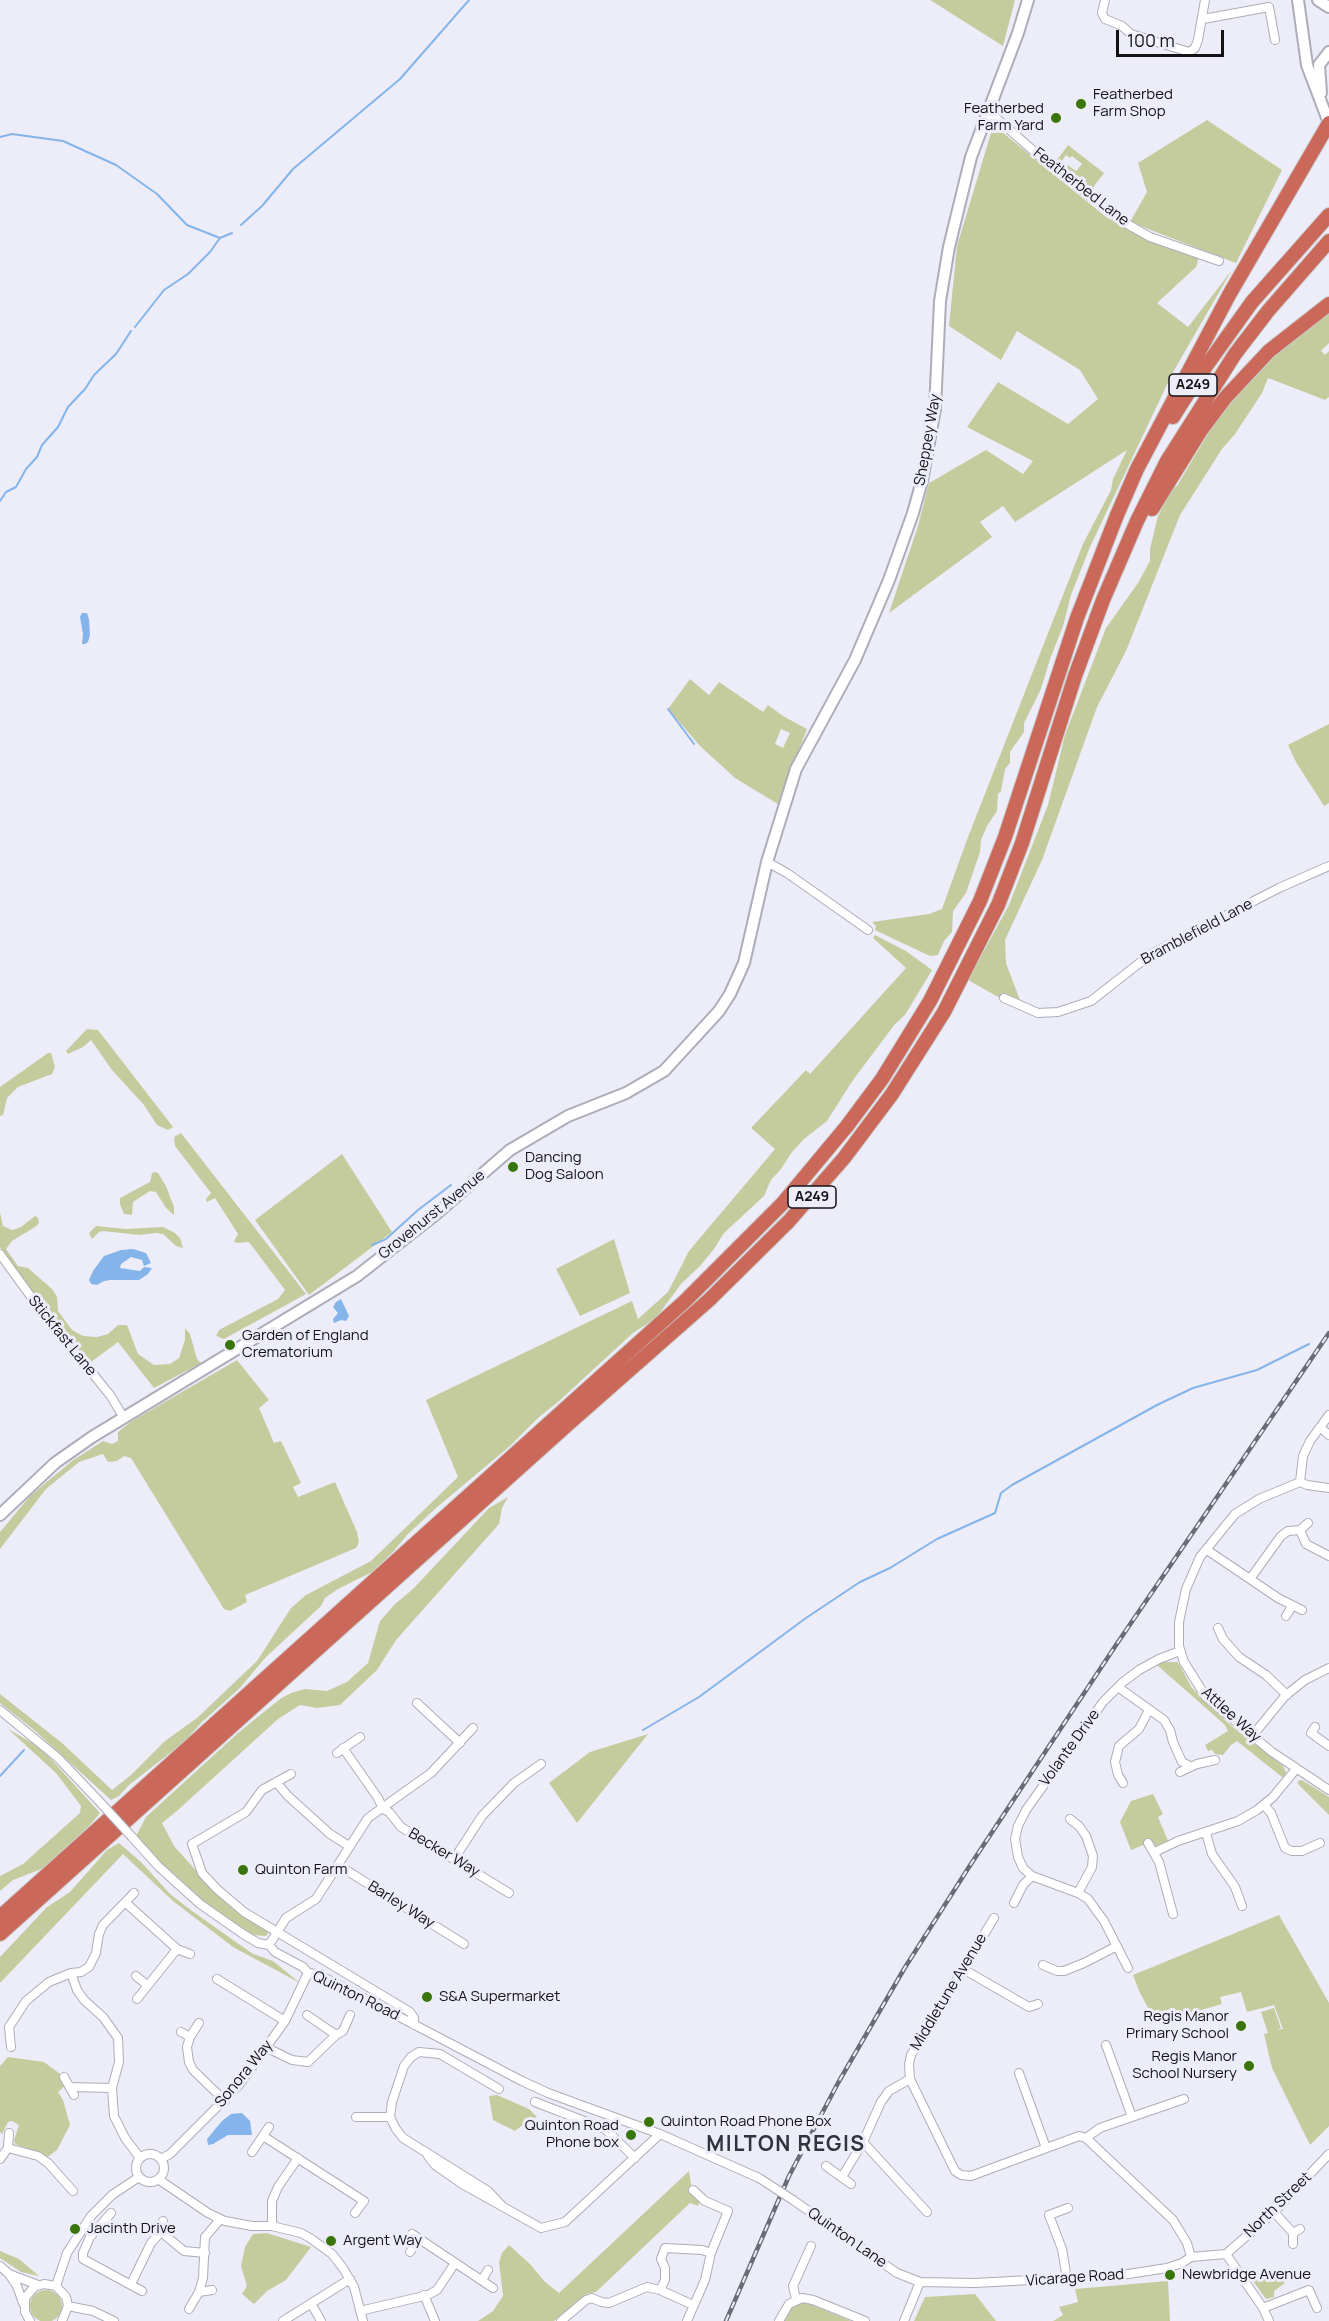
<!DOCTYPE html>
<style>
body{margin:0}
#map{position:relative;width:1329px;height:2321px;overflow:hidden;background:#ecedf9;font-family:Manrope,sans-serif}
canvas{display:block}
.scale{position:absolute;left:1116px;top:30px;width:108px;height:27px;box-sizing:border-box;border:3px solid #131317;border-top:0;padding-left:8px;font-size:18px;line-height:21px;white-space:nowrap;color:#131317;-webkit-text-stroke:4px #ecedf9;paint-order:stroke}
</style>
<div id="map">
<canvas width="1329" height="2321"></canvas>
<div class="scale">100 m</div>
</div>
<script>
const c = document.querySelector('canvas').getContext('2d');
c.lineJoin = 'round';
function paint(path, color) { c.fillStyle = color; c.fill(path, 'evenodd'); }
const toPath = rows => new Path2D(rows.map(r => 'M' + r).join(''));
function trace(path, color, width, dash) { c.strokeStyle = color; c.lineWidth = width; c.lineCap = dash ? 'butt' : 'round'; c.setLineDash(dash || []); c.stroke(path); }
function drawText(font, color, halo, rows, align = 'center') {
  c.font = font + ' Manrope,sans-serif'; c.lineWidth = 6; c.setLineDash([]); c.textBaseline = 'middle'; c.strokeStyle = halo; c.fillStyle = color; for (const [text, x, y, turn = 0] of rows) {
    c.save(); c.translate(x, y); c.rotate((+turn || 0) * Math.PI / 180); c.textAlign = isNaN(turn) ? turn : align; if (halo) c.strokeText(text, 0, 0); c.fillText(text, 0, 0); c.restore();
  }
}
paint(toPath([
 [930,0,1015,0,1003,46],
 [1207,120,1282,170,1236,263,1130,222,1147,192,1138,163],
 [1002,132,1106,217,1147,240,1199,257,1196,267,1157,303,1188,327,1232,270,1173,372,1090,547,1071,595,1063,626,1050,659,1041,689,1024,723,1024,732,1010,752,1010,763,1005,769,1001,791,998,794,997,811,987,826,981,840,980,852,966,893,953,911,952,932,944,941,938,955,930,956,875,930,876,926,872,922,929,914,942,909,968,837,1083,544,1111,490,1113,479,1127,450,1015,522,1003,506,980,522,992,537,889,613,918,526,929,483,986,450,1023,474,1033,461,967,427,998,382,1068,424,1098,399,1080,370,1017,331,1001,360,949,326,957,246,991,133],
 [1068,145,1104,173,1088,194,1054,164],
 [1066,155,1070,158,1072,156,1082,164,1076,171,1062,161],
 [1329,311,1329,343,1321,351,1325,355,1329,351,1329,397,1325,400,1268,378,1262,393,1235,434,1222,449,1180,515,1126,651,1097,707,1042,860,1005,940,1006,963,1020,1000,1026,1008,1000,998,968,980,1009,905,1048,805,1065,735,1106,628,1138,583,1150,561,1150,549,1158,516,1171,490,1177,486,1212,427,1235,396,1294,337],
 [690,679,709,695,719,682,763,712,768,705,783,716,807,729,778,804,735,778,700,746,668,709],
 [781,729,790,733,783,748,775,744],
 [1329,724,1329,803,1324,806,1296,762,1288,745],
 [875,935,906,951,932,970,905,1015,895,1024,853,1080,827,1121,804,1139,792,1152,781,1169,771,1180,764,1196,724,1233,714,1249,700,1266,681,1284,656,1318,633,1333,558,1402,539,1417,510,1446,436,1508,407,1535,393,1552,372,1572,338,1589,325,1598,321,1606,265,1658,240,1688,202,1722,184,1742,129,1785,119,1796,111,1800,34,1730,0,1703,0,1694,62,1743,112,1790,131,1775,165,1741,197,1718,257,1661,291,1608,306,1595,371,1561,458,1477,426,1400,632,1301,638,1319,668,1292,689,1251,775,1149,751,1128,806,1070,810,1074,906,968,873,938],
 [87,1029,98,1030,173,1127,168,1130,157,1125,144,1105,112,1070,91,1040,83,1047,68,1054,66,1051],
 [48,1053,51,1053,55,1067,52,1074,18,1087,7,1098,3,1115,0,1116,0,1087],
 [181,1133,306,1294,224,1339,216,1336,219,1330,278,1299,285,1290,249,1242,236,1243,234,1241,238,1234,215,1198,207,1202,206,1199,211,1193,175,1146,174,1137],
 [342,1154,392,1232,309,1295,255,1220],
 [155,1172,158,1173,166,1186,174,1207,174,1215,166,1208,156,1192,150,1191,133,1202,132,1215,124,1214,120,1204,120,1198,150,1182,152,1173],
 [0,1212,3,1226,12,1230,21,1227,35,1216,38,1218,39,1223,35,1227,12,1241,6,1249,18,1266,28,1268,52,1289,57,1297,58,1311,72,1330,83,1336,97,1337,108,1334,118,1325,127,1325,138,1354,154,1365,170,1364,179,1358,185,1340,185,1328,190,1334,197,1359,201,1363,154,1388,118,1342,87,1365,17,1274,0,1247],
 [96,1226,125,1229,163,1227,175,1233,180,1238,183,1248,176,1246,163,1234,156,1233,139,1235,103,1231,99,1232,92,1239,89,1233],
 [614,1239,630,1293,580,1316,556,1269],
 [237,1360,269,1400,259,1408,274,1443,281,1441,301,1483,293,1487,298,1497,335,1482,357,1532,359,1542,356,1548,245,1595,247,1602,230,1611,224,1609,131,1458,124,1456,117,1461,108,1462,103,1454,79,1462,46,1489,0,1549,0,1532,30,1496,72,1461,103,1441,112,1444,118,1441,118,1432,132,1421],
 [508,1497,502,1508,499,1524,396,1640,377,1670,340,1705,317,1708,300,1705,278,1719,178,1810,162,1823,174,1846,200,1875,269,1932,266,1936,253,1935,241,1928,211,1908,154,1858,136,1836,146,1817,238,1733,280,1699,291,1693,305,1689,327,1691,347,1682,368,1663,380,1621,394,1605,413,1589,489,1508],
 [1164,1662,1177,1662,1179,1664,1192,1688,1229,1724,1283,1766,1286,1772,1284,1776,1282,1777,1237,1741,1231,1745,1223,1755,1215,1754,1212,1750,1208,1751,1205,1745,1228,1731,1225,1725,1157,1665],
 [8,1729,41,1748,100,1813,89,1826,44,1868,13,1880,0,1891,0,1876,23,1864,80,1813,81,1806,56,1773],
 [648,1734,577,1823,549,1783,590,1752],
 [1302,1780,1329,1797,1329,1815,1298,1784,1298,1781],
 [1153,1794,1163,1814,1158,1817,1168,1841,1155,1846,1153,1841,1131,1850,1120,1822,1131,1801],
 [119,1843,141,1862,170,1894,192,1911,253,1954,273,1961,300,1983,233,1947,173,1901,123,1854,0,1983,0,1957,47,1907,70,1892,107,1850],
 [1279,1915,1329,2003,1329,2126,1310,2145,1272,2068,1264,2034,1268,2033,1261,2012,1274,2008,1281,2028,1277,2030,1283,2029,1274,2005,1247,2012,1241,1992,1220,1997,1222,2004,1156,2023,1139,1991,1133,1975],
 [8,2057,44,2062,63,2076,65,2086,58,2092,63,2100,70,2125,57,2150,45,2159,34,2151,15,2144,14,2140,19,2125,12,2121,8,2122,2,2134,0,2132,0,2066],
 [497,2095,529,2109,537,2117,529,2120,515,2131,493,2120,489,2096],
 [689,2171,692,2191,700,2201,698,2206,690,2203,596,2292,586,2294,554,2321,478,2321,493,2311,503,2296,499,2262,502,2253,509,2245,530,2264,544,2281,559,2293],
 [267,2233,311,2247,286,2280,267,2291,254,2304,242,2294,247,2286,241,2266,245,2247,253,2234],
 [0,2251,19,2259,39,2276,21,2272,0,2258],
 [1275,2268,1285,2283,1274,2291,1274,2297,1266,2299,1253,2281],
 [1168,2281,1170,2321,1053,2321,1063,2315,1059,2307,1078,2302,1075,2289],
 '30 2306a16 16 0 1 1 32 0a16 16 0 1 1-32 0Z',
 [975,2294,996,2321,914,2321,925,2297],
 [800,2303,807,2303,851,2321,782,2321,793,2306]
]), '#c4cc9e');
paint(toPath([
 [82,613,87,613,89,619,90,635,88,642,85,644,82,644,83,634,80,617],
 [133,1249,146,1253,151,1263,144,1266,142,1260,131,1257,121,1264,120,1268,140,1271,144,1267,152,1268,148,1274,139,1280,110,1280,104,1281,97,1285,91,1284,89,1280,93,1271,104,1256,121,1250],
 [341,1299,349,1316,346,1321,341,1320,334,1323,333,1319,338,1313,333,1307,336,1302],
 [242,2113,250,2121,252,2135,228,2135,213,2144,208,2145,207,2139,222,2121,231,2114]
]), '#85b4ea');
trace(toPath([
 [0,137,12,134,63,141,116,165,157,194,187,225,220,238,232,233],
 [241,225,262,206,293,169,400,79,469,0],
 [135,327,164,290,188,274,210,252,220,238],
 [0,501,6,492,16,487,26,469,37,457,42,445,58,427,68,407,85,389,94,375,116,354,131,331],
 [668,709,694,744],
 [372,1245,386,1239,418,1210,451,1185],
 [643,1730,699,1697,806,1618,860,1582,890,1568,937,1539,995,1513,1001,1493,1012,1485,1157,1405,1193,1388,1257,1370,1309,1344],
 [0,1776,24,1750]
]), '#85b4ea', 2);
const street = toPath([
 [1105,0,1102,13,1105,19,1122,26,1131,34,1189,52,1195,48,1198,40,1205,0],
 [1203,19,1269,7,1275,40],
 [987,110,1036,153,1120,220,1150,237,1219,261],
 [767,862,787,873,868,930],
 [1004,998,1038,1013,1058,1012,1091,1001,1151,954,1279,888,1329,866],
 [0,1254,37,1305,110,1395,124,1418],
 [1320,1427,1329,1435],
 [1300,1482,1303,1456,1310,1441,1329,1415],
 [1329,1488,1307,1485,1300,1482,1259,1499,1235,1514,1200,1557,1186,1589,1179,1622,1179,1646,1184,1662,1206,1697,1272,1752,1329,1790],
 [1300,1530,1306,1544,1329,1556],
 [1207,1550,1278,1598,1302,1610],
 [1250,1579,1281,1536,1288,1531,1300,1530,1308,1523],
 [1286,1616,1292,1606],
 [1218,1628,1223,1639,1239,1657,1266,1675,1287,1695],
 [1118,1687,1164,1720,1170,1730,1173,1742,1182,1762,1190,1766],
 [417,1703,460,1743],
 [0,1710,58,1758,98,1800],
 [1315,1727,1311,1733,1329,1746],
 [1253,1735,1285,1696,1305,1680,1329,1668],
 [343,1748,378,1798,383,1809],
 [337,1753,360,1737],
 [1180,1772,1197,1764,1215,1760],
 [291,1774,262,1790,246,1812,192,1844,202,1873,217,1889,244,1912,410,2012,414,2018,414,2025],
 [276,1782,288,1796,330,1834,349,1846],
 [1123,1783,1118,1775,1115,1762,1119,1746,1139,1729,1149,1710],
 [1264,1805,1271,1813,1285,1848,1292,1851,1302,1851,1320,1843],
 [383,1809,389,1812,401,1827,509,1893],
 [1070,1819,1079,1826,1086,1836,1093,1856,1092,1867,1078,1893],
 [1206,1833,1212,1854,1235,1887,1242,1906],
 [132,1837,158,1866,200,1904,243,1934,258,1943,269,1945,275,1952,303,1967,308,1973,317,1974,329,1980,522,2081,548,2093,660,2134,759,2178,776,2189],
 [1148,1843,1159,1862,1173,1914],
 [1155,1852,1178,1841,1238,1821,1257,1810,1273,1797,1296,1769],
 [454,1859,482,1816,514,1783,541,1764],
 [338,1865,464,1944],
 [126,1903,177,1949],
 [1014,1903,1023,1885,1032,1876],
 [994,1918,911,2055,909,2064,910,2079,955,2171,961,2175,971,2176,1079,2136,1086,2138,1100,2128,1184,2099],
 [269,1945,286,1918,316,1899,368,1818,431,1773,473,1728],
 [1043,1965,1057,1971,1064,1971,1084,1963,1117,1946],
 [1128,1968,1104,1921,1088,1899,1078,1893,1032,1876,1023,1868,1018,1857,1015,1839,1018,1826,1026,1810,1103,1702,1123,1682,1139,1670,1159,1659,1180,1651],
 [963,1969,1029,2007,1038,2004],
 [71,1973,77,1990,84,2000,103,2017,118,2038,119,2062,112,2088,114,2116,125,2138,140,2158],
 [136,1976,147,1985],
 [217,1979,285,2021],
 [137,1999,177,1949,190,1954],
 [307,2015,336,2035],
 [199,2023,190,2037,187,2047,189,2062,193,2070,225,2101],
 [181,2032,190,2037],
 [1106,2045,1132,2117],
 [11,2047,9,2027,26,2001,49,1982,71,1973,81,1972,89,1967,96,1953,99,1934,103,1925,134,1893],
 [267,2048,292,2060,308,2062,336,2035,343,2031,350,2015],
 [1019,2073,1046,2148],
 [64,2077,74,2095],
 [70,2087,112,2088],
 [499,2089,440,2054,419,2052,411,2057,404,2066,392,2102,390,2117,396,2129,403,2138,488,2191,502,2206],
 [535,2102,605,2129,635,2158],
 [356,2117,390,2117],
 [263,2136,364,2201,355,2213],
 [1086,2138,1173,2220,1187,2243,1191,2257],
 [863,2142,927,2212],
 [8,2148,38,2156,48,2163,73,2191],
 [252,2152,269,2127],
 '136 2168a14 14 0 1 1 28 0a14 14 0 1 1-28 0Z',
 [428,2156,435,2165,462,2184,541,2228,565,2222,660,2134],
 [0,2159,8,2148,9,2133],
 [161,2159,170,2154,239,2085,285,2021,308,1973],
 [826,2166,851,2184],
 [842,2177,863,2142,881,2102,889,2091,910,2079],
 [158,2179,208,2213,225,2221,252,2226,272,2226,301,2233,310,2238,332,2254,343,2268,354,2287,363,2321],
 [793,2200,897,2273,920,2282,975,2283,1122,2275,1167,2268,1182,2263,1191,2257,1226,2254,1274,2212,1329,2154],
 [1274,2212,1293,2233,1300,2229],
 [111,2213,90,2237,83,2253,83,2259,142,2291],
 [272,2226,272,2201,278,2187,298,2158],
 [161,2232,163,2221],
 [1293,2233,1293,2244],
 [412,2234,493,2288],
 [410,2252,419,2239],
 [1226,2254,1263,2308,1269,2321],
 [0,2266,9,2274,38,2285],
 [9,2274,17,2286,23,2303],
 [1067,2279,1062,2249,1049,2215,1068,2208],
 [482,2280,488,2270],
 [131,2284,151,2243,161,2232,184,2251,205,2253],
 [56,2286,67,2253,91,2216,112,2195,139,2177],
 [660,2290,665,2280,665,2268,661,2259,665,2248,702,2250,711,2253],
 [199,2292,212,2290],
 [424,2295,435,2321],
 [796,2299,793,2286,811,2246],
 [312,2305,321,2321],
 [68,2306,93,2311,114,2321],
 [1263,2308,1309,2290,1317,2308],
 [189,2309,199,2292,203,2278,205,2237,218,2222,216,2217],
 [360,2311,428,2295,437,2290,455,2263],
 [30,2321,25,2312,25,2298,34,2287,44,2284,56,2286,66,2297,68,2306,62,2321],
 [283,2321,350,2279],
 [561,2321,586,2300,592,2298,601,2302,609,2303,647,2287,660,2290,693,2305],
 [687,2321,705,2280,711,2253,728,2211,705,2201,693,2190],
 [779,2321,789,2304,802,2298,813,2300,865,2321],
 [904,2321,920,2282]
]);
const secondary = toPath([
 [1298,0,1307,65,1329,123],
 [1318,0,1329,7],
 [1321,93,1319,65,1329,52],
 [0,1515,55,1463,92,1437,357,1276,436,1214,510,1150,568,1116,626,1093,664,1071,719,1011,730,994,744,963,767,862,796,769,855,660,889,580,913,513,922,481,935,409,940,301,949,247,971,157,1018,33,1028,0]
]);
const highway = toPath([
 [1173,417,1199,376,1252,302,1329,215],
 [1152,509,1201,430,1225,398,1269,351,1329,304],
 [0,1917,685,1301,782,1204,847,1126,882,1079,930,1001,980,901,1005,837,1077,618,1117,515,1137,469,1229,295,1329,123],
 [0,1934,567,1425,709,1300,789,1221,844,1158,892,1094,944,1012,998,905,1022,843,1075,676,1103,600,1137,521,1167,461,1235,354,1268,311,1329,241]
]);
trace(street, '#acadb8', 10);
trace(secondary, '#acadb8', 14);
trace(highway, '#cbcbcc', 16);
trace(street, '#fff', 8);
trace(secondary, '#fff', 10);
trace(highway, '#ca685a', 14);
const rail = toPath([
 [726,2321,789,2176,838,2083,904,1969,969,1867,1116,1645,1329,1333]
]);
trace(rail, '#6b6c73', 4.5);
trace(rail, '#ecedf9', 2, [7]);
const streetBridge = toPath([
 [98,1800,132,1837],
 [776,2189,793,2200]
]);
trace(streetBridge, '#acadb8', 10, []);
trace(streetBridge, '#fff', 8);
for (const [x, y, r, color] of [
 [1081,104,6,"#3a7509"],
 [1056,118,6,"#3a7509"],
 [513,1167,6,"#3a7509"],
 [230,1345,6,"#3a7509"],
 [243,1870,6,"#3a7509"],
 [427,1997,6,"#3a7509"],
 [1241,2026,6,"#3a7509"],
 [1249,2066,6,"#3a7509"],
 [649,2122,6,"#3a7509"],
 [631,2135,6,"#3a7509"],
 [75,2229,6,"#3a7509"],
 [331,2241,6,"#3a7509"],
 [1170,2275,6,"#3a7509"]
]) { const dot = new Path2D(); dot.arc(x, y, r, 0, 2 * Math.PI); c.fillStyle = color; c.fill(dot); trace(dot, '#ecedf9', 2); }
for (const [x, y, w] of [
 [1193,385,48],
 [812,1197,48]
]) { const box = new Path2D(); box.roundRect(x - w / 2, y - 11, w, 22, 4.5); c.fillStyle = '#ecedf9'; c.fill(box); trace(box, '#131317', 1.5); }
drawText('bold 14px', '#131317', null, [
 ["A249",1193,385],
 ["A249",812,1197]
]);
drawText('15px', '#131317', '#ecedf9', [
 ["Featherbed",1093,95],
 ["Farm Shop",1093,112],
 ["Featherbed",1044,109,"right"],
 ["Farm Yard",1044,126,"right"],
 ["Dancing",525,1158],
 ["Dog Saloon",525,1175],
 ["Garden of England",242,1336],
 ["Crematorium",242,1353],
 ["Quinton Farm",255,1870],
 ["S&A Supermarket",439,1997],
 ["Regis Manor",1229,2017,"right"],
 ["Primary School",1229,2034,"right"],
 ["Regis Manor",1237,2057,"right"],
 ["School Nursery",1237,2074,"right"],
 ["Quinton Road Phone Box",661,2122],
 ["Quinton Road",619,2126,"right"],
 ["Phone box",619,2143,"right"],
 ["Jacinth Drive",87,2229],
 ["Argent Way",343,2241],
 ["Newbridge Avenue",1182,2275]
], 'left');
drawText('15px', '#131317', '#ecedf9', [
 ["Featherbed Lane",1081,187,38],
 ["Sheppey Way",928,440,-80],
 ["Bramblefield Lane",1197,932,-28],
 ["Grovehurst Avenue",432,1215,-39],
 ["Stickfast Lane",62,1336,51],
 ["Attlee Way",1231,1715,42],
 ["Volante Drive",1070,1748,-54],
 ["Becker Way",444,1853,31],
 ["Barley Way",401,1905,32],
 ["Middletune Avenue",949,1992,-59],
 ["Quinton Road",356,1996,26],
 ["Sonora Way",244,2074,-51],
 ["North Street",1278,2205,-44],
 ["Quinton Lane",847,2238,35],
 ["Vicarage Road",1075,2278,-4]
]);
c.letterSpacing = '1.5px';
drawText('bold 21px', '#32333c', '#ecedf9', [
 ["MILTON REGIS",786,2145]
]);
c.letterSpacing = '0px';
</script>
